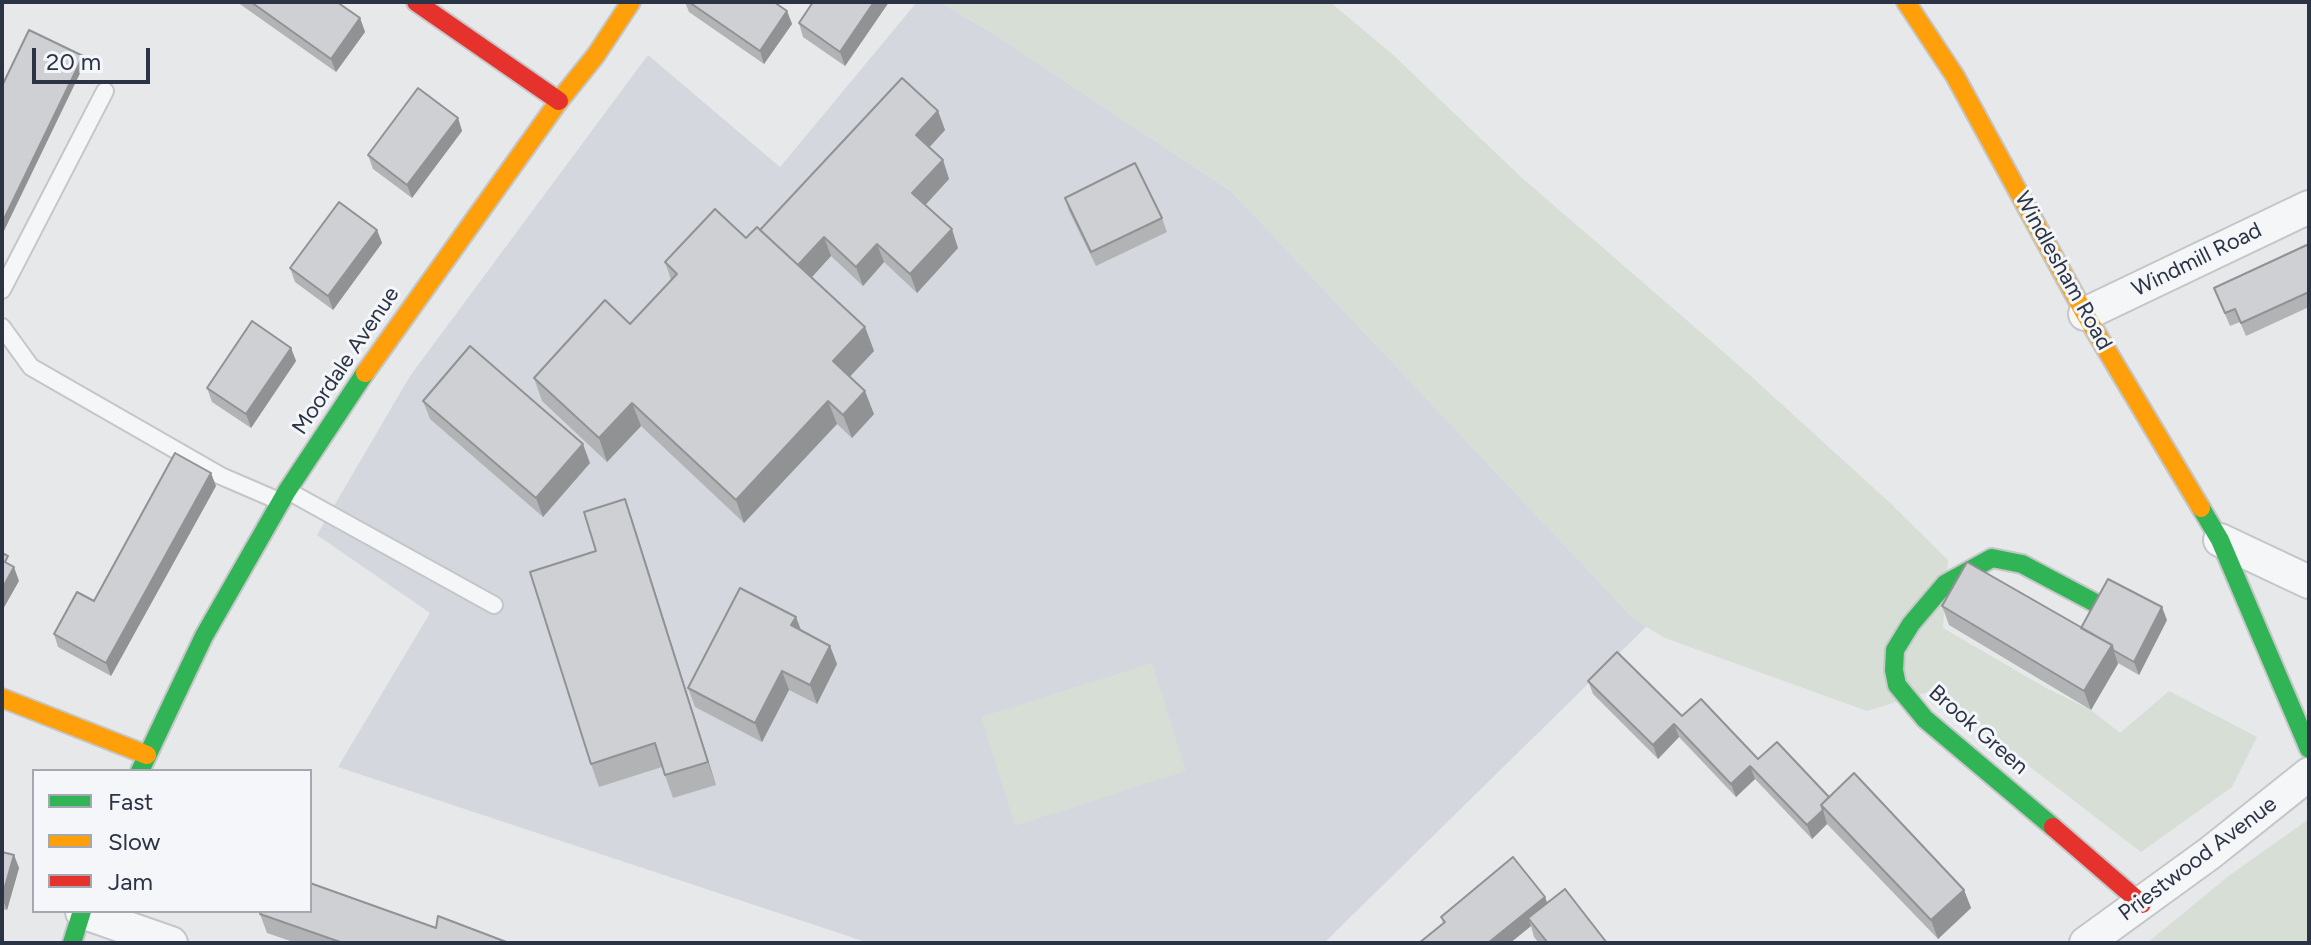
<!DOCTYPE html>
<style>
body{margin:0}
#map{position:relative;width:2311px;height:945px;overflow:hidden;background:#e6e8ea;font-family:Figtree,sans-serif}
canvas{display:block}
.frame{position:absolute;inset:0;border:4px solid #2b3445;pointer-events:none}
.legend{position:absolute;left:32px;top:769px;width:280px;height:144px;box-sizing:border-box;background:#f4f6f9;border:2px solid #a4a8b1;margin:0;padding:10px 14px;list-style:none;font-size:24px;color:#2b3445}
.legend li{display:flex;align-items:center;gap:16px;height:40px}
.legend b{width:40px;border:2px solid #a4a8b1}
.scale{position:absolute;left:32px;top:48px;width:118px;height:36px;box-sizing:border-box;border:4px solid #2b3445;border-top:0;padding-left:10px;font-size:24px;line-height:28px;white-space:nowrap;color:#2b3445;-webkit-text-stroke:6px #f4f6f9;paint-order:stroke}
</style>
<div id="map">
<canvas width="2311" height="945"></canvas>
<div class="frame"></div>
<ul class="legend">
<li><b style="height:10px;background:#30b455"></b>Fast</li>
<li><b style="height:10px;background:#ff9f0a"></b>Slow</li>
<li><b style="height:10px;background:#e5322d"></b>Jam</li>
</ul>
<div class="scale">20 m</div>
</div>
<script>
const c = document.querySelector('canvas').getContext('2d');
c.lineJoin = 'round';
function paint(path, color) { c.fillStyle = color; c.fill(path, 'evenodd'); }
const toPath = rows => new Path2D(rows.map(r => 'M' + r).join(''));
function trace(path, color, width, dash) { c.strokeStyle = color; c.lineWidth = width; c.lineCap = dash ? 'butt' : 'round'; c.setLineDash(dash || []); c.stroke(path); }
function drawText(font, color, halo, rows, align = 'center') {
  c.font = font + ' Figtree,sans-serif'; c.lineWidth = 6; c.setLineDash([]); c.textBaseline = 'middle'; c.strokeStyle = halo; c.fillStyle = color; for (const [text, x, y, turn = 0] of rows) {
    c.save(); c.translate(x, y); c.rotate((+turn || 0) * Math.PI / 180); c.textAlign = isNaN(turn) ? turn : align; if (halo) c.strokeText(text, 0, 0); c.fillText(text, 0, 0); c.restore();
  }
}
paint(toPath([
 [917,2,940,2,997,36,1231,191,1635,620,1648,625,1324,943,869,943,338,767,430,613,317,535,410,376,648,55,780,167]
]), '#d4d7dd');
paint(toPath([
 [940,2,1330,2,1391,53,1521,177,1742,368,1889,502,1948,560,1943,628,2046,688,2091,710,2120,733,2169,691,2257,737,2232,787,2141,852,1931,691,1867,711,1665,638,1635,620,1231,191,997,36],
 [1152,663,1186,771,1015,826,981,717],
 [2309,819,2309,943,2147,943,2230,875]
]), '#d6ded6');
const lane = toPath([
 [2,290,105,91],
 [2,327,31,367,221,476,279,501],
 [288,491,494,605]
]);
const street = toPath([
 [2085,314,2309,207],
 [2220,540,2309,582],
 [82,912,171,943],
 [2086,943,2210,853,2309,774]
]);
const fast = toPath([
 [2201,508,2220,540,2309,749],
 [140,771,204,636,287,491,365,373],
 [2053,827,1925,719,1897,685,1894,670,1895,650,1911,624,1945,584,1992,558,2022,564,2101,606],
 [72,943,82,911]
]);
const slow = toPath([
 [1906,2,1955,76,2085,314,2201,508],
 [365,373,559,101,596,55,631,2],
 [2,698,147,755]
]);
const jam = toPath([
 [416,2,559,101],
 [2053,827,2142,904]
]);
trace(lane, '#c4c6c8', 20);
trace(street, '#c4c6c8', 36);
trace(fast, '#c4c6c8', 22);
trace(slow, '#c4c6c8', 22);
trace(jam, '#c4c6c8', 22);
trace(lane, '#f5f6f7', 16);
trace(street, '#f5f6f7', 32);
trace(fast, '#30b455', 18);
trace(slow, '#ff9f0a', 18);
trace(jam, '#e5322d', 18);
paint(toPath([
 [237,2,337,2,360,18,365,32,336,72],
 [685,2,774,2,787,11,792,24,764,64,689,12],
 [813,2,889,2,845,66,803,37,799,23],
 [938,111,945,130,929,148,943,160,949,179,925,205,958,248,917,293,884,262,863,286,831,256,811,277,865,327,874,351,850,376,874,414,852,438,837,424,744,523,641,426,607,462,542,401,534,378,630,324,671,280,665,262,746,238],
 [458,118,462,131,412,198,373,169,368,155],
 [1065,198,1162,218,1167,232,1096,266,1069,211],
 [377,230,382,243,333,310,295,282,290,268],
 [2309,244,2309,307,2246,336,2240,322,2230,326,2214,288],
 [291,348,296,361,251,428,212,402,207,388],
 [423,401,590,463,543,517,430,419],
 [216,486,111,676,58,647,54,634,94,601],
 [633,522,716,785,673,798,662,767,599,787,591,764,596,551],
 [1942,606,2081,628,2167,620,2139,675,2118,663,2091,710,1949,625],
 [801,630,830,646,837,664,817,704,789,690,762,742,695,707,688,688],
 [1588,681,1682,716,1758,759,1829,797,1964,890,1971,908,1938,939,1827,824,1812,839,1755,779,1736,797,1679,737,1658,759,1593,694],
 [2,852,14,855,19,868,7,910,2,909],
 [1545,897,1547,903,1607,943,1539,943,1534,937,1531,926,1510,943,1419,943,1443,923,1441,917],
 [260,914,436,928,509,943,296,943,267,933]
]), '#b1b3b5');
paint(toPath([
 [874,2,889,2,845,66,840,52],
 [787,11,792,24,764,64,760,51],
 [360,18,365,32,336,72,331,59],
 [83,56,85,63,2,235,2,223],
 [938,111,945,130,923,154,916,135],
 [458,118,462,131,412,198,407,185],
 [943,160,949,179,919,212,912,193],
 [952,229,958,248,917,293,910,274],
 [377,230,382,243,333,310,328,296],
 [824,237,831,256,804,286,797,267],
 [877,244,884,262,863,286,856,267],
 [865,327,874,351,842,385,833,361],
 [291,348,296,361,251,428,246,414],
 [865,391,874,414,852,438,843,415],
 [828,401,837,424,744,523,736,500],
 [632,403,641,426,607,462,599,438],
 [583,444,590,463,543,517,536,498],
 [211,473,216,486,111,676,106,663],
 [625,499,633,522,716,785,708,762],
 [14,567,19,581,2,611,2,589],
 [2162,607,2167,620,2139,675,2134,662],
 [796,617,803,635,791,625],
 [2112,645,2118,664,2091,710,2084,691],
 [830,646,837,664,817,704,810,685],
 [782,671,789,690,762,742,755,723],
 [1674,724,1679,737,1658,759,1653,745],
 [1750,766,1755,779,1736,797,1731,784],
 [1823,810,1827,824,1812,839,1807,825],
 [14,855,19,868,7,910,2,897],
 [1964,890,1971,908,1938,939,1931,920],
 [1545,897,1550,910,1528,918,1531,926,1510,943,1488,943]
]), '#909294');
const building = toPath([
 [251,2,337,2,360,18,331,59,251,2],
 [689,2,774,2,787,11,760,51,689,2],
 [813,2,874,2,840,52,799,23,813,2],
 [29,30,83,56,2,223,2,86,29,30],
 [902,78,938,111,916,135,943,160,912,193,952,229,910,274,877,244,856,267,824,237,798,265,760,230,902,78],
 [418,88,458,118,407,185,368,155,418,88],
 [1135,163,1162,218,1091,252,1065,198,1135,163],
 [339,202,377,230,328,296,290,268,339,202],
 [715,209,746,238,757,227,865,327,833,361,865,391,843,415,828,401,736,500,632,403,599,438,534,378,605,300,630,324,677,274,665,262,715,209],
 [2309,244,2309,292,2241,323,2235,309,2225,313,2214,288,2309,244],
 [252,321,291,348,246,414,207,388,252,321],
 [470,346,583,444,536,498,423,401,470,346],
 [175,453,211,473,106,663,54,634,77,592,94,601,175,453],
 [625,499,708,762,665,775,655,743,591,764,530,572,596,551,584,512,625,499],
 [2,553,8,556,5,562,14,567,2,589,2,553],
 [1967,562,2112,645,2084,691,1942,606,1967,562],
 [2108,579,2162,607,2134,662,2113,650,2112,645,2081,628,2108,579],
 [740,588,796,617,791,625,830,646,810,685,782,671,755,723,688,688,740,588],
 [1617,652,1682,716,1701,699,1758,759,1777,742,1829,797,1821,805,1823,810,1807,825,1750,766,1731,784,1674,724,1653,745,1588,681,1617,652],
 [1854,773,1964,890,1931,920,1821,805,1854,773],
 [2,852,14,855,2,897,2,852],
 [1513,857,1545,897,1488,943,1419,943,1445,922,1441,917,1513,857],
 [310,883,436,928,438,916,509,943,343,943,260,914,262,911,310,911,310,883],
 [1565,889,1607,943,1548,943,1528,918,1565,889]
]);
paint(building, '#ced0d3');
trace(building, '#909294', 2);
drawText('22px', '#2b3445', '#f4f6f9', [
 ["Windmill Road",2197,260,-26],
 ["Windlesham Road",2063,271,61],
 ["Moordale Avenue",346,361,-56],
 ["Brook Green",1978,730,41],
 ["Priestwood Avenue",2198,859,-37]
]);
</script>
